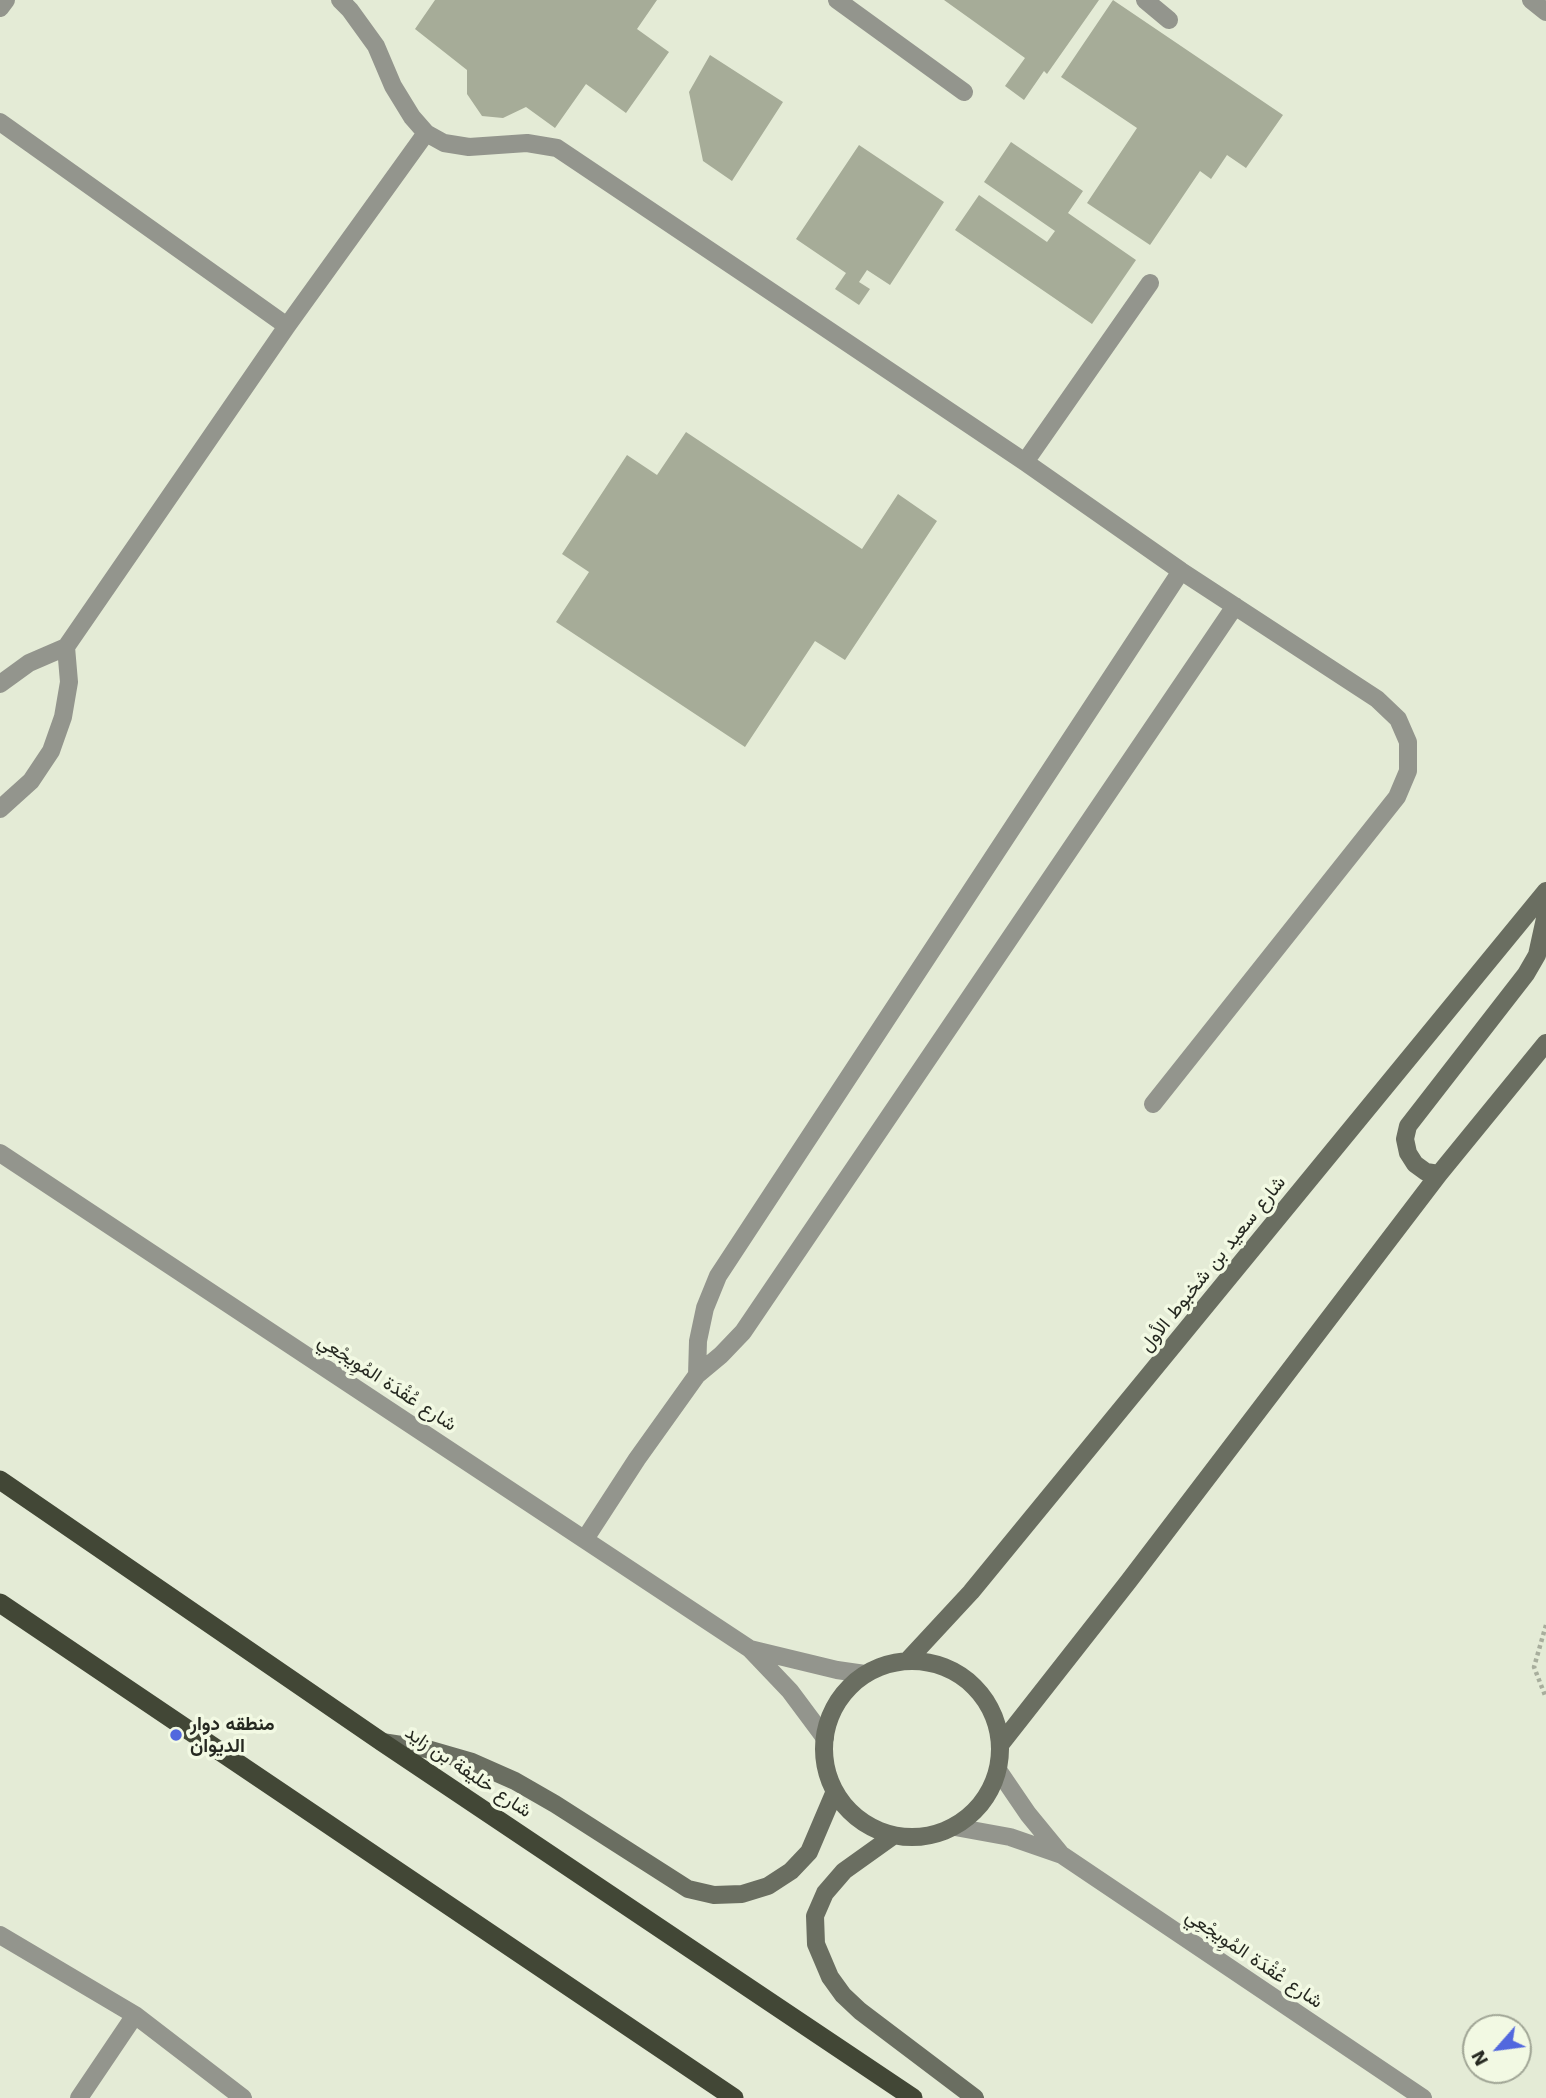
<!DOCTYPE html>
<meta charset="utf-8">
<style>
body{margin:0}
#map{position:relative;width:1546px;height:2098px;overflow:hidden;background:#e4ebd6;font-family:"Work Sans",sans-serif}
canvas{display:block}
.north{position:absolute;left:1462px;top:2014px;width:70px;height:70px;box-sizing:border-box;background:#f2f9e3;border:2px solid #a0a595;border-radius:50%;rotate:242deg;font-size:19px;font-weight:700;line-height:28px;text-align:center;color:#252820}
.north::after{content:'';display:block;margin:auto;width:24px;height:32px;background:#5268de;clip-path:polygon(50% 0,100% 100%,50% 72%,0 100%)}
</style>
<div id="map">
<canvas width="1546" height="2098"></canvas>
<div class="north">N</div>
</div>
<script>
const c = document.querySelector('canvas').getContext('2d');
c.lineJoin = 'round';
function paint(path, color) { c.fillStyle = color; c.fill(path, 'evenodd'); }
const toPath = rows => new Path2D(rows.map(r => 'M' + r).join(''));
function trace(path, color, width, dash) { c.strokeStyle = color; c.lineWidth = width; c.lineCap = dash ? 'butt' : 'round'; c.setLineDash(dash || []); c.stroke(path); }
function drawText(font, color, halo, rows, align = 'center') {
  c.font = font + ' "Work Sans",Vazirmatn,sans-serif'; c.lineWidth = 7; c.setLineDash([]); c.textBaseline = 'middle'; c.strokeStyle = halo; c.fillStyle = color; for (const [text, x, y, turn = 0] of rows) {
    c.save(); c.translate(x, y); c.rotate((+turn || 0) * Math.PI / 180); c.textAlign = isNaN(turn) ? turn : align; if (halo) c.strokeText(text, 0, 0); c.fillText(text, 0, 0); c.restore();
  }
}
paint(toPath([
 [435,0,657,0,637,29,669,52,626,113,586,84,555,128,526,107,503,118,482,116,467,94,467,70,415,29],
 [944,0,1099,0,1047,74,1044,71,1024,100,1005,86,1025,58],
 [1113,0,1283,115,1246,168,1227,155,1211,179,1200,171,1150,245,1087,203,1137,128,1061,77],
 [710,55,783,102,732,181,703,161,689,92],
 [1011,142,1083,191,1068,213,1136,260,1092,324,955,230,979,195,1047,242,1055,231,984,182],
 [859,145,944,202,890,285,867,270,859,282,870,289,859,305,835,289,846,273,796,239],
 [686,432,862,549,898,494,937,521,845,660,815,641,745,747,556,622,589,572,562,554,627,455,657,475]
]), '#a6ac98');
trace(toPath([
 [1546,1625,1534,1667,1546,1698]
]), '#a8ae9d', 4.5, [3.5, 3.5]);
trace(toPath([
 [340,0,350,10,376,46,393,86,412,117,426,133,444,143,469,147,527,143,557,148,1025,462,1181,571,1377,699,1398,719,1408,742,1408,771,1397,797,1153,1104],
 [837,0,964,92],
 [1145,0,1169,20],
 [1531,0,1546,12],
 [0,8,6,0],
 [0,122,287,326],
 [1025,462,1150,283],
 [0,684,29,663,66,647,287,326,426,133],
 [0,809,31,781,51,751,63,717,69,682,66,647],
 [0,1153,750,1649,790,1691,825,1738],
 [697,1375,698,1341,705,1308,718,1276,1181,571],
 [585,1539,637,1459,697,1375,721,1355,743,1332,1235,606],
 [750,1649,837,1670,865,1674],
 [998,1770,1028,1814,1060,1853],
 [955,1827,1010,1837,1062,1855,1423,2098],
 [0,1935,135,2015,243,2098],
 [79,2098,135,2015]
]), '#93958d', 18);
trace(toPath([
 [1439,1174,1426,1172,1415,1164,1408,1153,1405,1139,1408,1126,1526,974,1537,955,1546,914],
 [907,1661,971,1592,1546,891],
 '824 1749a88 88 0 1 1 176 0a88 88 0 1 1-176 0Z',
 [382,1742,427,1749,472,1762,515,1781,555,1804,688,1889,714,1895,742,1894,768,1886,791,1871,809,1852,835,1791],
 [1000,1745,1128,1582,1439,1174,1546,1043],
 [893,1836,844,1871,825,1893,815,1916,816,1944,830,1977,843,1995,860,2011,975,2098]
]), '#6a6e61', 18);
trace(toPath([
 [0,1480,382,1742,913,2098],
 [0,1603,734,2098]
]), '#424736', 19);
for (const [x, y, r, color] of [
 [176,1735,7,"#5268de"]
]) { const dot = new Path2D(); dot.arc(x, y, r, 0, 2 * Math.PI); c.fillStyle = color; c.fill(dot); trace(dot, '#f2f9e3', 2.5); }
drawText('19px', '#252820', '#f2f9e3', [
 ["شارع سعيد بن شخبوط الأول",1213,1264,-51],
 ["شارع عُقْدَة المُوِيجْعِي",387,1383,33],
 ["شارع خليفة بن زايد",468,1772,34],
 ["شارع عُقْدَة المُوِيجْعِي",1254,1959,34]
]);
drawText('bold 19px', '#252820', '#f2f9e3', [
 ["منطقه دوار",190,1724],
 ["الديوان",190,1746]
], 'left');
</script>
